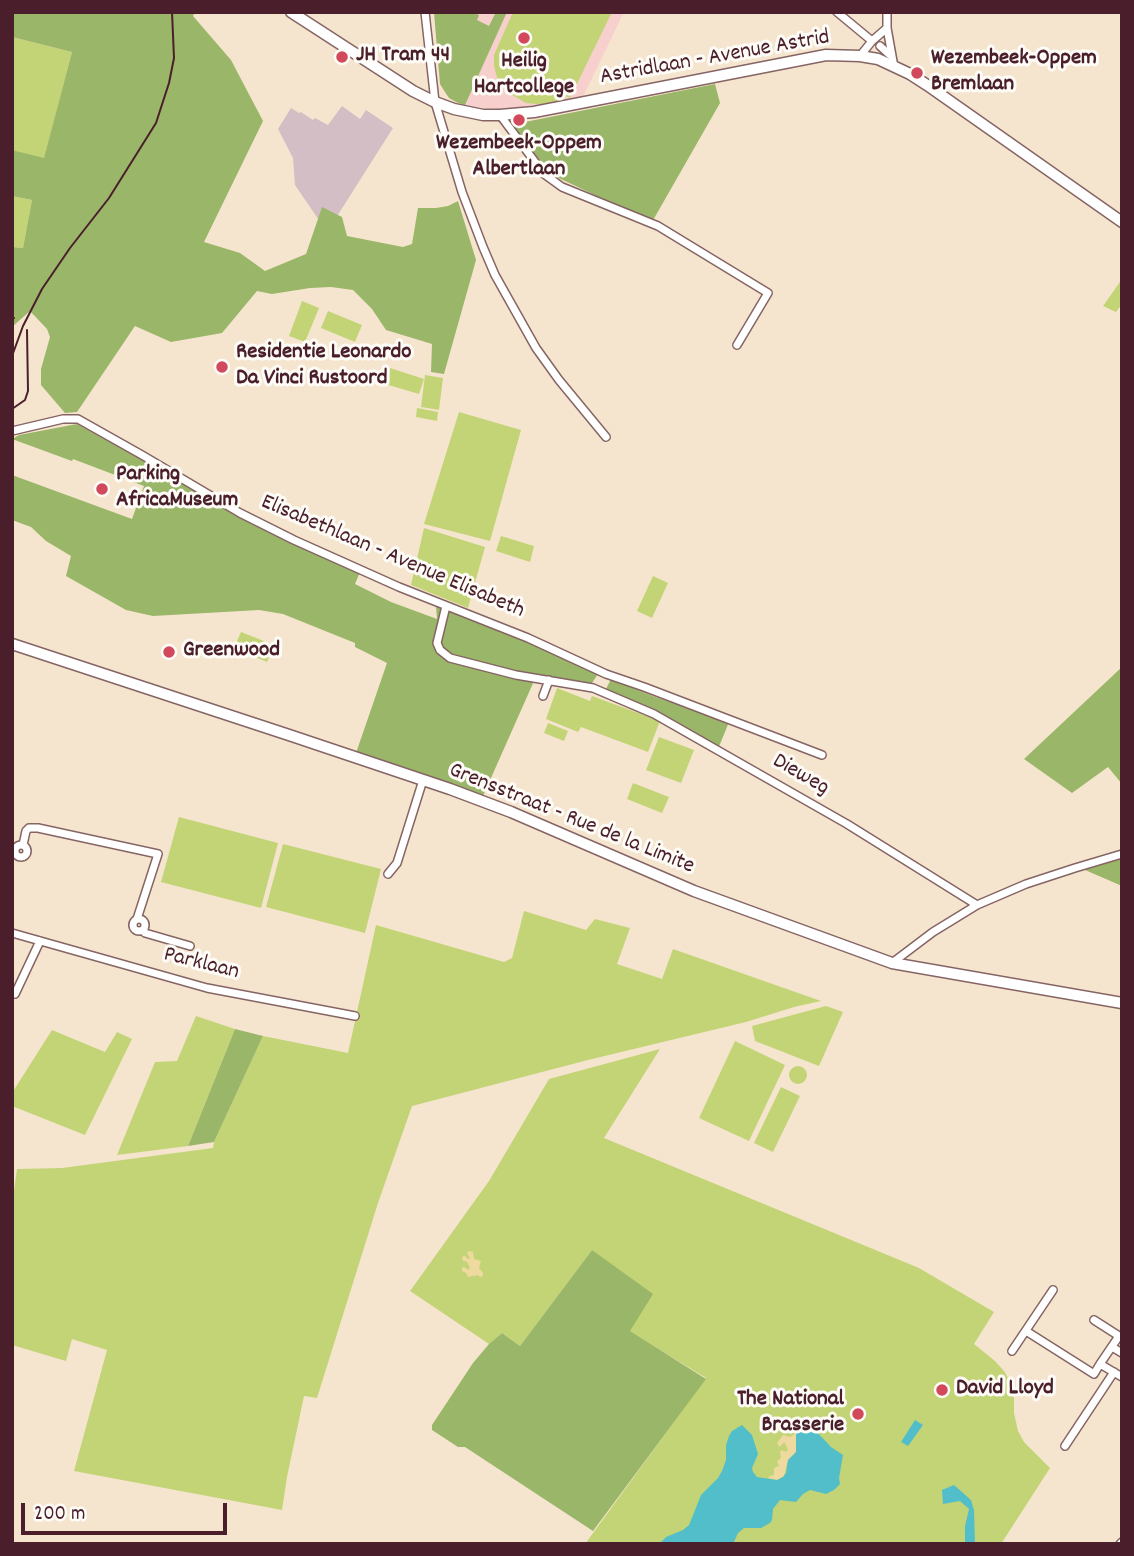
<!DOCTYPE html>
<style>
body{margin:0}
#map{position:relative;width:1134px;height:1556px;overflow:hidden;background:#f6e5ce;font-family:Dekko,sans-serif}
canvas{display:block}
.frame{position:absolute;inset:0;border:14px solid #4a1f2b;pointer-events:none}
.scale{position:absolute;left:21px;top:1503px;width:206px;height:32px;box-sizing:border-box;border:4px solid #4a1f2b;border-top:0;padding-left:9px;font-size:21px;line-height:24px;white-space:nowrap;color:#4a1f2b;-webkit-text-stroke:5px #fdfcf7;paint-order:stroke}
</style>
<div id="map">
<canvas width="1134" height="1556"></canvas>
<div class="frame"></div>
<div class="scale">200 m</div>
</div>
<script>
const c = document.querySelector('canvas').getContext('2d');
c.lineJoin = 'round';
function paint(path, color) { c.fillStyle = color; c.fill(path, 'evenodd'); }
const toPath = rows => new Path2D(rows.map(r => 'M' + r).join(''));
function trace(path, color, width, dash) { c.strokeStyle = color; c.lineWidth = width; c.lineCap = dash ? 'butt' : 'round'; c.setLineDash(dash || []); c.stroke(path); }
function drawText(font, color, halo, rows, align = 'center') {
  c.font = font + ' Dekko,sans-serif'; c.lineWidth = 6; c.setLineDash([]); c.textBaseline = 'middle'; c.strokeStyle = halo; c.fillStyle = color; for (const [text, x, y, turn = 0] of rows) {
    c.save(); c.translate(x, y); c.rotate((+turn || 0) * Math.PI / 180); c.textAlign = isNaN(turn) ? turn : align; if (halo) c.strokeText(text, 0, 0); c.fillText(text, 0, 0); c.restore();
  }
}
paint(toPath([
 [434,12,624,12,583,97,535,106,496,109,476,107,458,103,449,98,444,92,440,84]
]), '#f7d0ce');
paint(toPath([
 [342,106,360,119,366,110,393,128,327,232,295,185,293,158,278,129,291,108,299,113,301,112,313,120,315,118,328,125]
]), '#d2bec4');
paint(toPath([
 [513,12,612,12,570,98,565,96,557,101,545,105,526,103,507,92,498,81,494,66,494,55],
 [12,37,72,52,44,159,12,150],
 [12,196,32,200,23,248,12,247],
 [1122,279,1122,304,1116,312,1103,306],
 [302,301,319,308,305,342,289,336],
 [328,311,362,325,355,342,321,328],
 [390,368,424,379,419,394,385,384],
 [425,375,443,378,439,410,421,407],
 [417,408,438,412,437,421,416,417],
 [459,412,521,430,490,541,424,524],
 [424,528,485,547,468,608,411,585],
 [501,536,534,546,530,562,496,551],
 [653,576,668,583,652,618,637,611],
 [241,632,274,645,267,662,234,648],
 [557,688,590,701,592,696,660,721,648,752,581,727,578,732,546,719],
 [548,723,568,731,564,741,544,733],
 [659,737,694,750,681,783,646,770],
 [633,783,669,797,662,813,627,799],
 [179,817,278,843,261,908,161,882],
 [283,844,381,869,365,933,266,907],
 [524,911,586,930,595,919,630,928,617,964,662,979,673,949,821,1001,794,1007,746,1022,588,1060,412,1106,378,1203,317,1398,304,1396,287,1477,282,1510,74,1471,107,1350,72,1339,66,1361,12,1345,12,1205,17,1169,62,1168,213,1148,214,1142,263,1036,348,1053,376,925,504,962,512,958],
 [826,1006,843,1012,819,1066,755,1041,752,1026],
 [196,1016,235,1029,188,1146,117,1155,155,1062,177,1061],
 [52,1030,105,1052,117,1032,132,1039,85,1135,12,1106,12,1093],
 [735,1041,785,1065,749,1141,699,1118],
 [660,1049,604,1138,919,1268,994,1312,974,1344,995,1361,1004,1371,1011,1383,1014,1397,1014,1413,1018,1431,1024,1442,1050,1468,1001,1544,585,1544,706,1378,629,1331,592,1250,520,1346,502,1333,489,1344,410,1291,489,1181,549,1079],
 '789 1075a9 9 0 1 1 18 0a9 9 0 1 1-18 0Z',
 [781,1087,800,1096,773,1152,754,1143]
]), '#c3d477');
paint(toPath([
 [12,12,195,12,193,16,231,60,263,121,204,242,240,253,265,271,306,254,322,207,342,217,347,236,403,247,412,244,418,208,436,208,448,206,458,201,476,260,444,374,431,372,432,344,386,330,372,309,353,290,331,287,310,288,272,294,257,291,222,333,171,342,135,326,77,412,65,413,41,385,41,369,50,337,47,329,30,311,12,327,12,247,23,248,32,200,12,196,12,150,44,158,72,52,12,37],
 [434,12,473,12,479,15,477,20,489,26,496,12,507,12,465,105,458,103,449,98,440,84],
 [715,84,720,103,652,222,546,172,513,128,525,122],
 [77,424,304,549,360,572,355,584,391,602,437,619,436,606,528,642,598,674,588,689,534,681,483,796,356,753,387,663,355,647,355,643,283,614,259,610,153,616,126,610,66,576,71,556,46,541,31,527,12,520,12,475,132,519,144,486,73,459,72,461,12,439,12,436,14,438,19,435],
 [1122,667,1122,784,1108,767,1072,793,1024,759],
 [611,679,655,697,729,722,718,749,651,708,606,689],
 [1122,856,1122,886,1085,870,1096,865],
 [235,1029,263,1036,214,1142,188,1146],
 [592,1250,653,1294,630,1331,706,1379,593,1531,465,1447,458,1447,432,1430,432,1425,473,1363,489,1344,502,1333,520,1346]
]), '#9ab668');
paint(toPath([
 [469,1251,473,1252,474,1259,481,1261,479,1268,483,1273,483,1276,480,1277,478,1275,468,1277,466,1273,462,1271,462,1267,466,1268,468,1270,470,1268,467,1262,462,1260,463,1256,465,1256,468,1259,470,1258,467,1253],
 [796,1433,796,1452,787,1463,784,1476,777,1480,768,1478,770,1476,774,1475,774,1468,779,1466,777,1461,781,1458,780,1452,782,1450,786,1452,788,1450,785,1443,783,1443,780,1447,777,1443,783,1435,790,1437]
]), '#eeda9e');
paint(toPath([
 [915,1420,923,1425,908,1446,901,1442],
 [742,1425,752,1435,758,1454,752,1468,753,1472,757,1477,777,1480,783,1477,786,1473,788,1460,796,1452,796,1433,802,1428,808,1427,815,1430,831,1447,843,1455,839,1478,840,1484,834,1490,826,1494,810,1490,803,1494,796,1502,780,1500,773,1509,772,1520,770,1523,761,1528,744,1528,738,1533,733,1544,659,1544,666,1537,683,1530,689,1525,701,1495,718,1478,722,1471,726,1460,726,1445,729,1436,732,1431],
 [954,1485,971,1500,974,1510,975,1544,965,1544,965,1526,969,1509,960,1501,943,1504,942,1490]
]), '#51bec9');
const street = toPath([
 [425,12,435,102,462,192,483,247,495,275,536,348,559,380,606,437],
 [837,12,872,41],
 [887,12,887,28,894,67],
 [880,46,892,57],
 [860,56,872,41,887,28],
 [500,115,544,174,562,187,658,226,768,293,737,345],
 [12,431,63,419,78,419,142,455,240,513,294,540,399,587,528,638,606,674,644,687,822,755],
 [446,606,437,643,440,650,450,658,516,675,593,688,654,714,847,824,977,905],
 [543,696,549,680],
 [23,845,26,831,29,828,38,828,158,854,137,919],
 '15 851a6 6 0 1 1 12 0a6 6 0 1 1-12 0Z',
 [388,874,397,863,423,780],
 '133 925a6 6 0 1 1 12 0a6 6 0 1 1-12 0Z',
 [143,930,145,933,190,946],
 [12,933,207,988,355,1016],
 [892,963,933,932,977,905,1026,884,1075,868,1122,854],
 [15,994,40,941],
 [1094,1320,1119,1336,1100,1364],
 [1026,1331,1094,1374,1100,1364,1122,1377],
 [1112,1347,1122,1353],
 [1012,1351,1053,1290],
 [1065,1446,1114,1372],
 [1120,1544,1122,1542]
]);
const secondary = toPath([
 [291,12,413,91,435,102,454,109,483,115,500,115,534,112,826,55,860,56,878,59,910,74,927,85,1122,222],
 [12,644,289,735,450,789,511,812,694,891,892,963,1122,1003]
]);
trace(street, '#866464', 10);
trace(secondary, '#866464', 13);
trace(street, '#fff', 7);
trace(secondary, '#fff', 10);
trace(toPath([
 [12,320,14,318],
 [12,356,23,326,42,289,70,248,109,198,156,123,169,83,174,58,172,12],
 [12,409,25,400,28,391,27,330]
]), '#4a1f2b', 2);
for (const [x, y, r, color] of [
 [524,38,7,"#d1495b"],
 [342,57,7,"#d1495b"],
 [917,73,7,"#d1495b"],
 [519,120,7,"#d1495b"],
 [222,367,7,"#d1495b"],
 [102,489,7,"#d1495b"],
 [169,652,7,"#d1495b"],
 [942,1390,7,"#d1495b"],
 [858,1414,7,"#d1495b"]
]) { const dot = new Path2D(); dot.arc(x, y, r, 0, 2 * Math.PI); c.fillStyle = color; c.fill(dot); trace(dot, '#fdfcf7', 2.5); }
drawText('bold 23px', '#4a1f2b', '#fdfcf7', [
 ["JH Tram 44",356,57],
 ["Wezembeek-Oppem",931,60],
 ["Bremlaan",931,86],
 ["Heilig",524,63,"center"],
 ["Hartcollege",524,89,"center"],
 ["Wezembeek-Oppem",519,145,"center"],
 ["Albertlaan",519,171,"center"],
 ["Residentie Leonardo",236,354],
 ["Da Vinci Rustoord",236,380],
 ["Parking",116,476],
 ["AfricaMuseum",116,502],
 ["Greenwood",183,652],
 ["David Lloyd",956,1390],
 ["The National",844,1401,"right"],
 ["Brasserie",844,1427,"right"]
], 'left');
drawText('23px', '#4a1f2b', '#fdfcf7', [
 ["Astridlaan - Avenue Astrid",715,59,-10],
 ["Elisabethlaan - Avenue Elisabeth",392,558,23],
 ["Dieweg",800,776,30],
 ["Grensstraat - Rue de la Limite",571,820,22],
 ["Parklaan",201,965,14]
]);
</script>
